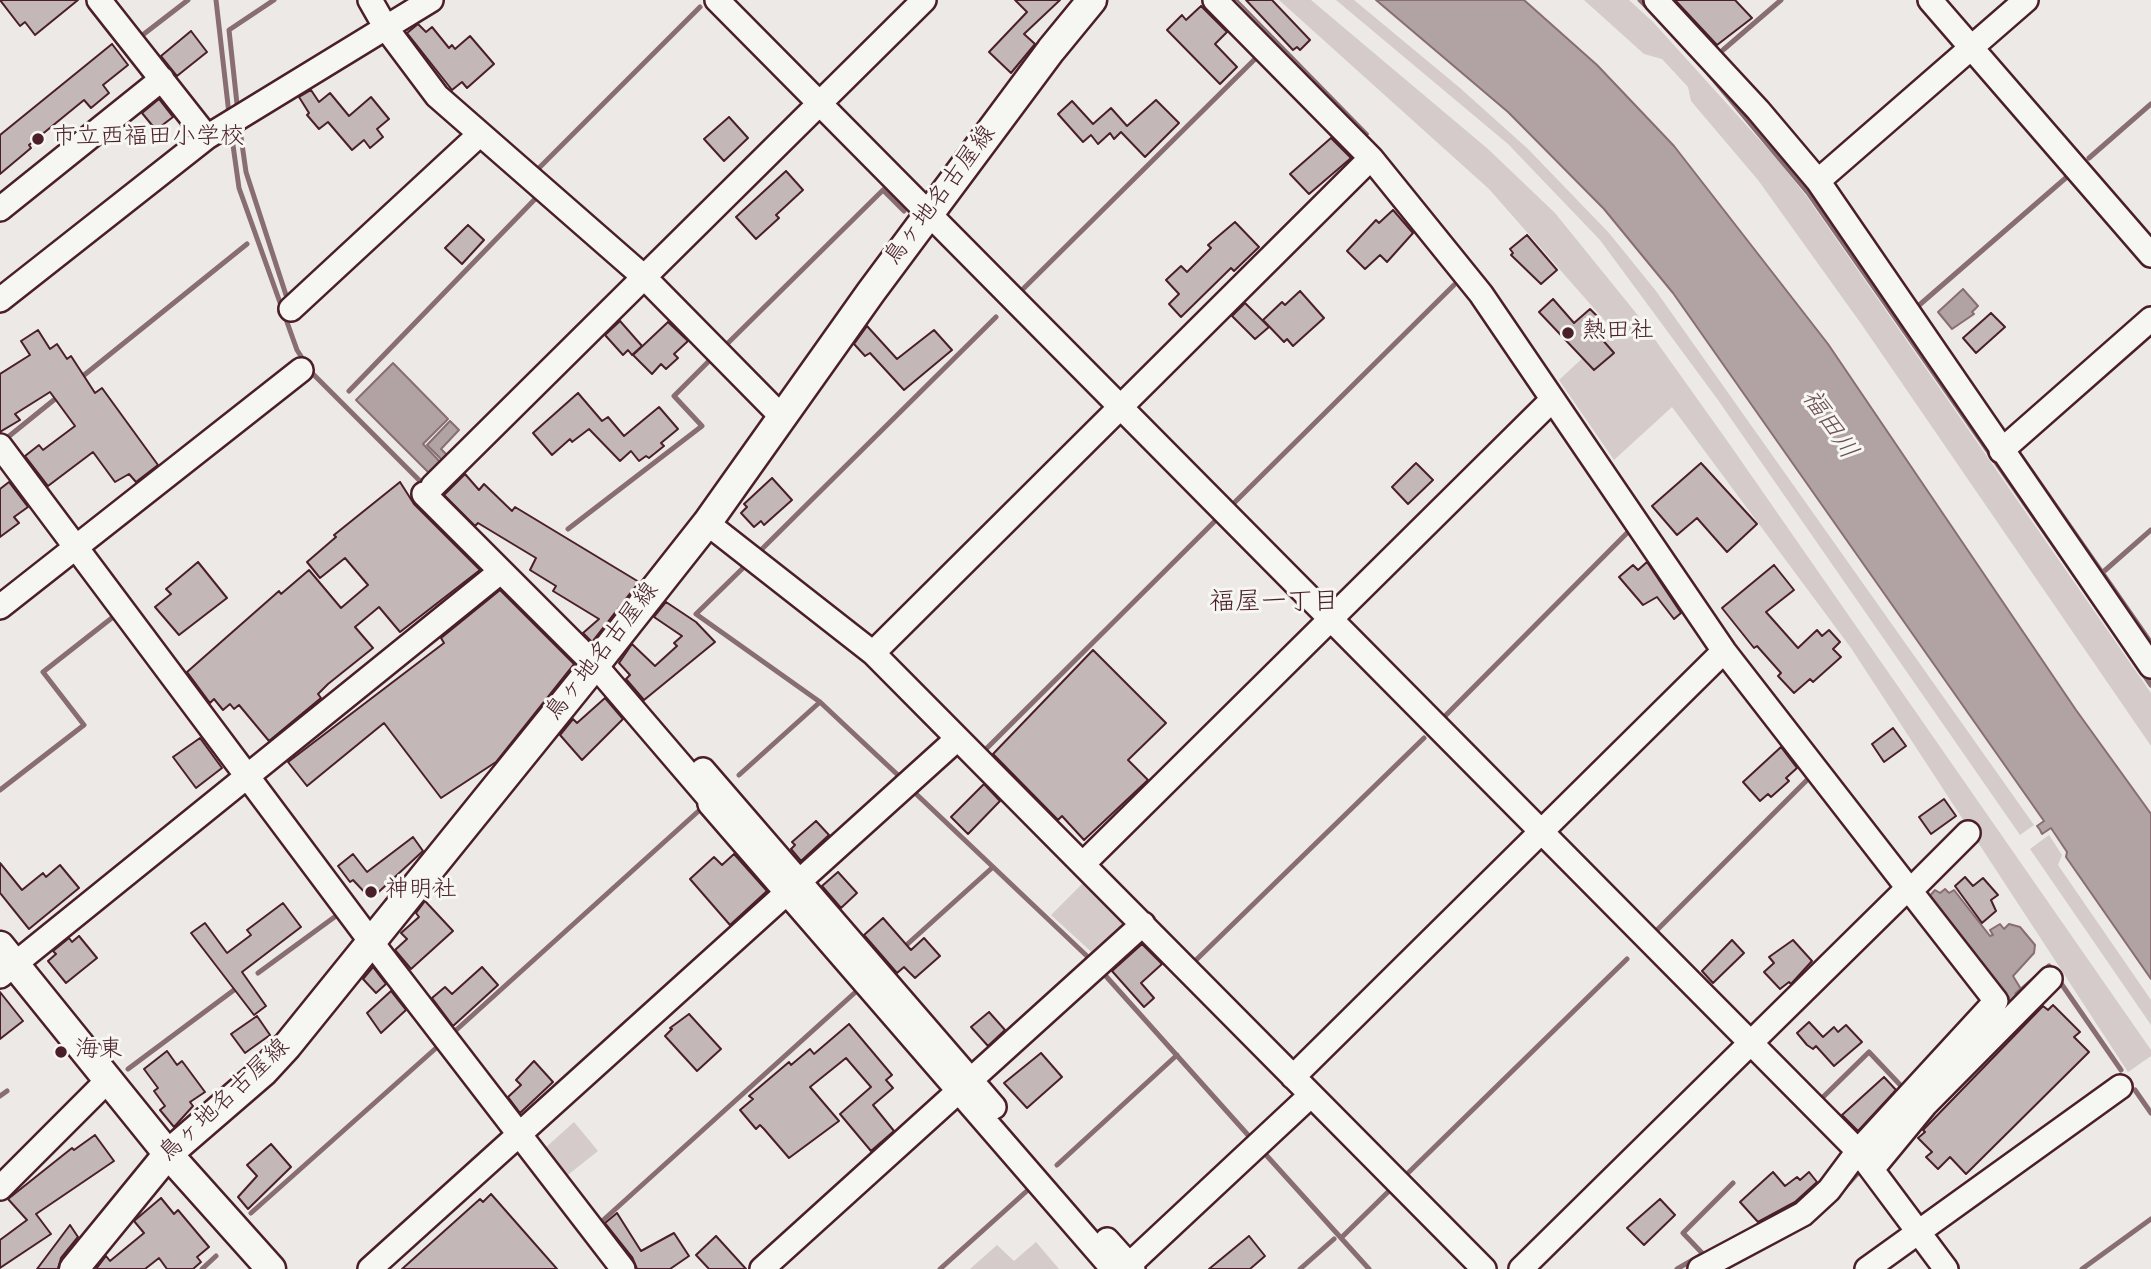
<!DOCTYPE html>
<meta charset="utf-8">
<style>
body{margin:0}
canvas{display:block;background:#ece9e6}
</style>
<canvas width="2151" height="1269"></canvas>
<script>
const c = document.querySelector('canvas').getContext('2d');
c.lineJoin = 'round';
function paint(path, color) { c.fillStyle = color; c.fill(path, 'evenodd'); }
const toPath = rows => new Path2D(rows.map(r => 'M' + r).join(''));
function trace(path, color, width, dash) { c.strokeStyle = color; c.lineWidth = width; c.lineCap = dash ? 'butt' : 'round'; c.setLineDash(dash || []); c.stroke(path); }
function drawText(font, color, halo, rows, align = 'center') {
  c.font = font + ' "Gochi Hand","Klee One",sans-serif'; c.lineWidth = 6; c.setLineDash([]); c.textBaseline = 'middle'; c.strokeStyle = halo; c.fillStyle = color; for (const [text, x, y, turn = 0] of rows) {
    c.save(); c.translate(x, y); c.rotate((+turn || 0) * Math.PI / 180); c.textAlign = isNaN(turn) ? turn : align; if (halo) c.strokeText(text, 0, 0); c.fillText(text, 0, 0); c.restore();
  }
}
paint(toPath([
 [1279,0,1311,0,1488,149,1555,213,1636,313,1728,442,2151,1050,2151,1056,2128,1072,1851,648,1672,407,1614,460,1559,380,1613,330,1489,189],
 [1336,0,1354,0,1460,88,1528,149,1609,233,1656,291,2034,825,2020,835,1718,400,1600,240,1508,144],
 [1584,0,1629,0,1653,22,1776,158,1807,197,2151,693,2151,746,1862,325,1758,180,1691,101,1688,87,1662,59,1644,54],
 [2049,835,2062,855,2058,865,2151,1000,2151,1025,2030,849],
 [1087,879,1128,921,1126,931,1097,957,1051,915],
 [574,1122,598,1151,564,1178,543,1150],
 [1036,1242,1059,1269,970,1269,997,1245,1014,1261]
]), '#d4cbca');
const water = toPath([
 [1229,0,1237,0,1368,134,1364,136,1229,0],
 [1376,0,1524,0,1597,65,1674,146,1828,344,2076,710,2151,814,2151,979,2066,857,2067,852,2051,828,2042,834,2040,830,2037,826,2044,821,1673,293,1604,209,1508,112,1376,0],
 [1963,289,1978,306,1972,312,1974,314,1952,329,1938,312,1963,289],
 [393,363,448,419,423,444,443,465,432,476,356,400,393,363],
 [450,421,459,430,441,449,450,458,445,463,427,445,450,421],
 [1945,889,1949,893,1954,890,1990,936,1993,935,1990,930,2000,924,2004,929,2009,924,2020,927,2035,945,2034,953,2013,976,2024,994,1827,1209,1795,1232,1725,1269,1712,1269,1800,1222,2008,999,1928,898,1935,890,1940,893,1945,889]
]);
paint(water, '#b1a2a3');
trace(water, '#886e73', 2);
trace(toPath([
 [216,0,229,114],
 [1640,0,1653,13],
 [140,37,188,0],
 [1723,50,1781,0],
 [1709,74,1809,194,2108,623],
 [237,104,229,30,274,0],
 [240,130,246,172,286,295],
 [231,131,239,188,297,350,311,372,425,486],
 [2089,158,2151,104],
 [539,168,700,7],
 [1021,291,1258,56],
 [1917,307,2068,176],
 [728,343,883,190,904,211],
 [78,380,247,244],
 [349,391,537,197,536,195],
 [8,437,60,395],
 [2016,449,2151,643],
 [1235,502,1454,285],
 [568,529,702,426,674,396,711,359],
 [761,550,996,317],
 [744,567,696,614,820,702,900,777],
 [2102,573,2151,530],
 [2140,669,2151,685],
 [1445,716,1631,529],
 [983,752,1215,521],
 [739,775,820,702],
 [0,790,84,725,43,672,113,617],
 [913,791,1089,958],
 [1657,930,1808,779],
 [902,949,993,867],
 [1195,961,1424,738],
 [258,973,340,913,338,910],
 [1104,974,1248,1135],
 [2017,994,2049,966,2121,1070],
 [454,1032,703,807],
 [128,1069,238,987],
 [2135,1090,2151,1113],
 [0,1096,7,1091],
 [1821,1099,1869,1052,1905,1090],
 [1267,1156,1369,1269],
 [1057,1165,1177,1055],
 [1408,1173,1627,959],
 [251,1213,435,1049],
 [600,1223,860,988],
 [1341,1238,1390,1190],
 [202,1269,216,1256],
 [940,1269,1029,1189],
 [1300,1269,1334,1239],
 [1677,1269,1703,1254,1683,1233,1733,1183],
 [2082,1269,2151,1219]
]), '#886e73', 5);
const building = toPath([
 [0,0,78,0,35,35,25,22,20,26,0,0],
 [1015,0,1060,0,1024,34,1035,44,1011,73,989,52,1027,12,1015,0],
 [1246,0,1272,0,1310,40,1300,50,1297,47,1293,50,1246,0],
 [1675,0,1735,0,1752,18,1717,45,1675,0],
 [1201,6,1227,32,1215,44,1237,67,1220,84,1167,30,1182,15,1186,20,1201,6],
 [418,24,426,32,432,27,449,48,452,45,455,49,470,36,494,64,467,88,462,82,452,90,407,33,418,24],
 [191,31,207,52,177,76,161,56,191,31],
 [112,44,128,65,103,85,109,93,91,108,84,100,29,145,31,148,0,174,0,135,112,44],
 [311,90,319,102,330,93,349,116,371,97,389,119,377,129,383,137,370,148,364,140,352,150,328,122,319,129,307,115,309,113,299,97,311,90],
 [159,99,173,117,156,130,142,113,159,99],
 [1156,100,1179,123,1145,157,1121,132,1114,139,1110,133,1098,144,1091,135,1083,142,1058,114,1072,101,1093,124,1111,108,1127,126,1156,100],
 [729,117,748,138,724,161,704,139,729,117],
 [1331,138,1351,158,1309,194,1290,174,1331,138],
 [786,171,803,190,776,215,779,218,756,239,736,217,786,171],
 [1393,210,1413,233,1387,262,1380,255,1365,269,1347,251,1376,220,1379,223,1393,210],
 [1235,222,1259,247,1234,271,1231,268,1181,317,1169,304,1179,294,1166,280,1181,266,1187,272,1211,248,1208,245,1235,222],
 [468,225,484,240,462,264,445,248,468,225],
 [1527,235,1557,270,1541,284,1511,255,1513,253,1510,249,1527,235],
 [1300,291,1324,318,1293,346,1287,339,1284,342,1263,320,1282,302,1285,305,1300,291],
 [1553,299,1574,323,1590,309,1602,321,1593,329,1614,353,1594,370,1539,312,1553,299],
 [1245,303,1269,327,1255,339,1232,316,1245,303],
 [1991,313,2005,327,1976,353,1963,338,1991,313],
 [620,321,642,346,632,355,628,350,623,355,605,335,620,321],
 [668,322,688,341,674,354,678,358,666,369,661,364,652,374,633,355,668,322],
 [867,326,897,359,934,330,952,350,904,390,870,353,865,356,854,344,867,326],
 [38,330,50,349,57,344,67,359,71,356,95,393,102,388,158,465,136,482,129,474,115,482,93,452,48,486,25,456,39,445,43,450,75,426,50,392,15,414,20,420,0,432,0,374,30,355,21,341,38,330],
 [578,393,602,421,608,417,624,436,659,407,678,429,661,443,664,446,649,458,646,456,639,461,631,451,620,461,589,429,572,442,570,439,552,455,533,433,578,393],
 [1416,463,1433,480,1408,504,1392,487,1416,463],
 [1701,463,1757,524,1727,552,1697,518,1677,535,1652,506,1701,463],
 [465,474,479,490,484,484,512,511,515,507,639,582,592,642,583,633,599,619,553,591,556,586,530,570,536,558,478,523,475,526,444,495,465,474],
 [772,478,792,500,764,525,761,521,754,527,741,513,747,507,744,504,772,478],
 [9,482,28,507,14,517,19,523,0,537,0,489,9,482],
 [400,482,414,504,480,570,400,632,379,607,355,627,373,648,328,684,318,694,321,698,269,741,239,705,234,709,230,704,223,710,214,699,210,703,187,672,279,591,281,594,309,570,341,608,368,585,345,558,320,578,307,562,336,537,334,535,400,482],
 [198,562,227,598,179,635,155,607,171,594,166,589,198,562],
 [1647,562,1681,613,1674,619,1657,597,1643,605,1619,577,1633,565,1638,570,1647,562],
 [1774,565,1794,590,1766,612,1798,648,1817,630,1822,636,1829,630,1840,642,1833,649,1841,657,1813,682,1810,679,1794,693,1778,676,1781,673,1757,646,1754,648,1722,608,1774,565],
 [500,590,574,664,496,762,441,798,384,723,307,786,288,762,444,643,441,638,500,590],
 [666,602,696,622,715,642,644,700,626,679,630,675,619,663,632,644,655,666,677,646,674,643,682,636,654,617,666,602],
 [1093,650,1166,723,1128,760,1148,780,1084,840,1062,816,1058,820,993,754,1093,650],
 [605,698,623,719,582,760,560,735,573,719,577,723,605,698],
 [1893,728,1906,746,1884,762,1872,744,1893,728],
 [200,738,222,768,196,788,173,757,200,738],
 [1781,747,1797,768,1786,778,1789,781,1771,797,1768,794,1760,801,1743,782,1781,747],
 [984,784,1000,801,968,834,951,817,984,784],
 [1944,799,1956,816,1931,834,1919,817,1944,799],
 [816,821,829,835,801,861,791,849,795,845,792,842,816,821],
 [413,837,423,851,371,899,353,880,350,882,338,866,353,854,367,872,413,837],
 [734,854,767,891,730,925,690,879,714,857,722,865,734,854],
 [0,863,22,890,43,873,46,877,60,865,79,888,29,929,0,893,0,863],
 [838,872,857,893,841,908,822,886,838,872],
 [1965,877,1973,886,1983,878,1998,895,1991,900,1996,911,1982,923,1955,886,1965,877],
 [425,901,453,931,411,969,395,950,407,939,401,933,419,917,416,913,425,901],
 [283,903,301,927,242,972,266,1006,254,1015,191,933,205,923,227,953,251,935,247,930,283,903],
 [883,918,911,950,924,938,940,956,915,978,904,967,897,973,864,935,883,918],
 [79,936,97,958,66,983,48,961,56,954,53,951,69,938,72,942,79,936],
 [1732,940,1744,953,1713,983,1702,971,1732,940],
 [1793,940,1812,961,1791,984,1789,982,1780,989,1764,972,1774,963,1769,957,1793,940],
 [1142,944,1162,964,1141,983,1154,998,1144,1007,1112,971,1142,944],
 [373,967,386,984,376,993,363,979,373,967],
 [482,967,498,985,453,1026,432,998,445,987,452,994,482,967],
 [391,991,406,1010,381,1033,367,1013,391,991],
 [0,992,23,1021,0,1039,0,992],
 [2053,1005,2080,1032,2074,1037,2089,1052,1966,1174,1950,1157,1938,1169,1926,1157,1932,1152,1918,1138,1925,1132,1923,1130,2043,1006,2048,1010,2053,1005],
 [989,1012,1005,1030,988,1046,971,1027,989,1012],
 [689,1014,721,1049,697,1071,665,1036,672,1029,670,1028,689,1014],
 [257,1016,270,1035,245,1053,231,1034,257,1016],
 [1809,1022,1823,1037,1834,1027,1838,1032,1846,1025,1862,1042,1834,1066,1816,1046,1813,1049,1807,1045,1797,1033,1809,1022],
 [849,1024,892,1075,886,1080,893,1088,873,1105,894,1131,871,1151,840,1114,871,1087,846,1058,810,1087,839,1121,789,1158,764,1129,760,1125,756,1129,740,1110,753,1099,749,1096,789,1062,791,1065,810,1049,814,1054,849,1024],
 [167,1051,177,1065,182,1061,205,1092,190,1102,193,1106,174,1127,160,1110,165,1106,154,1091,158,1088,144,1069,167,1051],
 [1041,1053,1062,1077,1027,1108,1004,1083,1041,1053],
 [534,1061,553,1082,520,1113,508,1097,521,1085,516,1080,534,1061],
 [1884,1077,1896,1090,1858,1131,1842,1115,1884,1077],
 [95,1135,114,1161,36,1214,51,1234,0,1268,0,1240,27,1220,8,1199,72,1148,74,1150,95,1135],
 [271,1144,291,1167,248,1209,238,1197,257,1176,247,1165,271,1144],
 [1773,1172,1785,1186,1797,1177,1800,1180,1809,1172,1817,1182,1795,1202,1758,1222,1740,1202,1773,1172],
 [491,1194,557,1269,402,1269,480,1199,483,1202,491,1194],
 [161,1198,174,1214,178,1210,209,1247,197,1257,201,1262,193,1269,167,1269,159,1258,145,1269,96,1269,106,1256,110,1261,144,1233,134,1221,161,1198],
 [1660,1199,1675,1215,1644,1245,1627,1228,1660,1199],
 [617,1213,641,1251,674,1233,689,1256,670,1269,637,1269,632,1257,605,1223,617,1213],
 [70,1225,78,1237,61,1258,58,1269,37,1269,70,1225],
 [716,1236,746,1269,709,1269,696,1255,716,1236],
 [1249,1236,1265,1256,1250,1269,1209,1269,1249,1236]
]);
paint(building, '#c4b7b7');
trace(building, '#4a1f2b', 2);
const minor = toPath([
 [99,0,207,137],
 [370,0,386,28,437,96,644,277,783,418],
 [717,0,1858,1151,1946,1269],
 [1215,0,1371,158,1481,294,1724,651,1908,888,1521,1269],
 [1656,0,1758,110,1818,181,2151,666],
 [1930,0,2151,255],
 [1818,181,2026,0],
 [0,209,162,79],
 [0,300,207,137,431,0],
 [291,309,480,134],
 [0,446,372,943,623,1269],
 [2001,451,2151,319],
 [433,486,924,0],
 [424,494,595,665,709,798,710,804,1113,1269],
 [707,523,873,653,1484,1269],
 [0,607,301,370],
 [873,653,1371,158],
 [703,770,994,1107],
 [1084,863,1552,400],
 [1910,891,1968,833],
 [0,976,500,572],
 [1293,1077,1724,651],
 [1873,1168,1925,1105,2050,979],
 [0,1188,108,1080],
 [1107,1240,1133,1269],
 [1129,1265,1311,1095],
 [370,1269,957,739],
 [762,1269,1143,924],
 [1700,1269,1803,1214,1829,1190,1858,1151,1996,1001,1908,888],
 [1867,1269,2120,1087]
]);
const major = toPath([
 [0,946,168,1154,271,1269],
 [74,1269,168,1154,263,1072,287,1046,595,665,707,523,871,292,1051,50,1092,0]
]);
trace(minor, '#4a1f2b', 28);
trace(major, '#4a1f2b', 33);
trace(minor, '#f6f6f2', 23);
trace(major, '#f6f6f2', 28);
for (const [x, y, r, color] of [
 [38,139,7,"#4a1f2b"],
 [1568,333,7,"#4a1f2b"],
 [371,892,7,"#4a1f2b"],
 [61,1052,7,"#4a1f2b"]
]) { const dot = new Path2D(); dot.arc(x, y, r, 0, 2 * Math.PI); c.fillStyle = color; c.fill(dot); trace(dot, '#f6f6f2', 2.5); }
drawText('24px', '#4a1f2b', '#f6f6f2', [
 ["市立西福田小学校",52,139],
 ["熱田社",1582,333],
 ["神明社",385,892],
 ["海東",75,1052]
], 'left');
drawText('24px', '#4a1f2b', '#f6f6f2', [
 ["鳥ヶ地名古屋線",942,197,-53],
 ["鳥ヶ地名古屋線",604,653,-52],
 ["鳥ヶ地名古屋線",226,1102,-43]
]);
drawText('italic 26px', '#6e4d55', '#f6f6f2', [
 ["福田川",1827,426,56]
]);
drawText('26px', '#4a1f2b', '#f6f6f2', [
 ["福屋一丁目",1274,605]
]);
</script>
